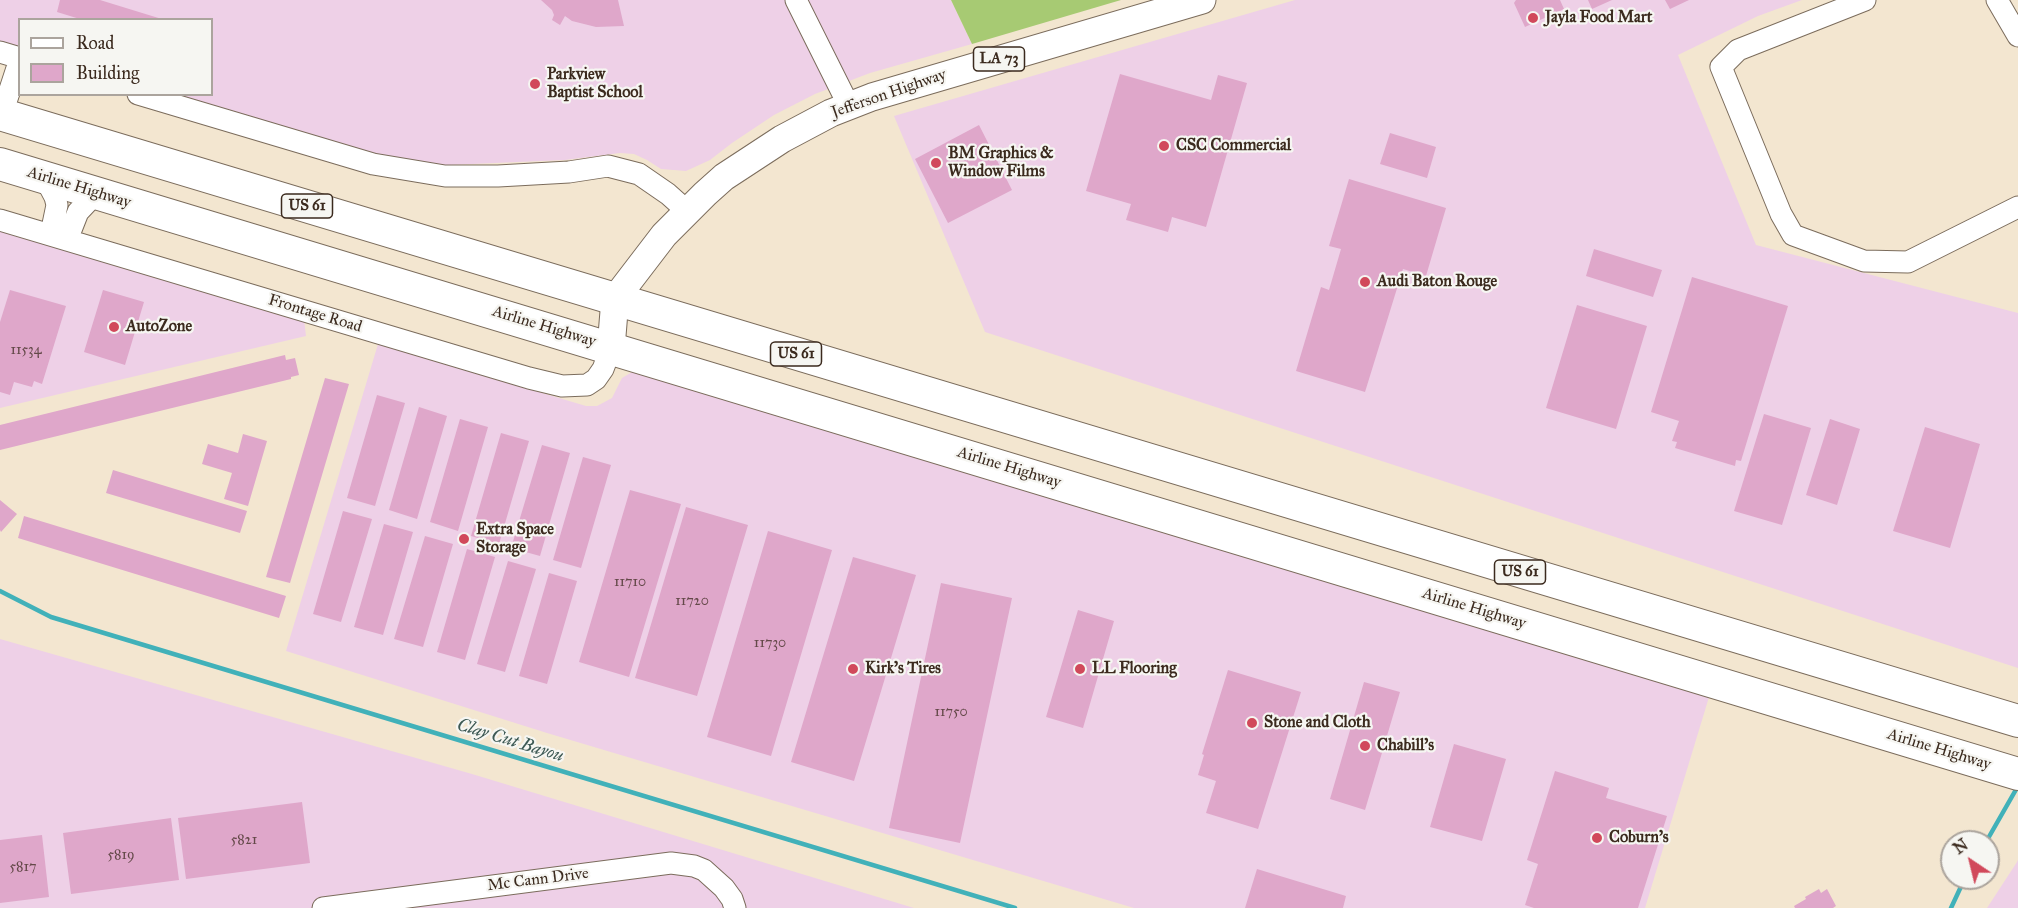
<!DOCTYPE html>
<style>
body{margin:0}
#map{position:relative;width:2018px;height:908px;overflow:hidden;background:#f3e6d0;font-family:"IM FELL Great Primer",serif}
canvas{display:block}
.legend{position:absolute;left:18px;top:18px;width:195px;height:78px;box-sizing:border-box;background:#f6f6f2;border:2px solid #aba49d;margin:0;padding:8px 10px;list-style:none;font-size:18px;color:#3b2a1e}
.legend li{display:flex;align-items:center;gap:12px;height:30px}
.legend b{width:30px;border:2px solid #aba49d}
.north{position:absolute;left:1940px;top:830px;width:60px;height:60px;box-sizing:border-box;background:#f6f6f2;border:2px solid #aba49d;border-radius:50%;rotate:325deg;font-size:16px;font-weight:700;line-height:24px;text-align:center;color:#3b2a1e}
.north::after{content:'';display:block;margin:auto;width:21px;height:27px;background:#d1495b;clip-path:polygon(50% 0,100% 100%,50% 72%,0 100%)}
</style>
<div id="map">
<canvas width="2018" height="908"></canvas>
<ul class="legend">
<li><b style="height:8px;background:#fff"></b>Road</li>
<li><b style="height:16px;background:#dfa7ca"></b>Building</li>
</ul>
<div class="north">N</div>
</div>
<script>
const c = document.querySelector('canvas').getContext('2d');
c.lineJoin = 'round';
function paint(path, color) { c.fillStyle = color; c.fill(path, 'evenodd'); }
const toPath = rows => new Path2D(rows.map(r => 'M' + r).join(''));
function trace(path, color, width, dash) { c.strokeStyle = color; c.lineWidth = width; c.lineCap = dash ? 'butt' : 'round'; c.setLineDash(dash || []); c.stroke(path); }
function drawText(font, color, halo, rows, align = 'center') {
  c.font = font + ' "IM FELL Great Primer",serif'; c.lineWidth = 4.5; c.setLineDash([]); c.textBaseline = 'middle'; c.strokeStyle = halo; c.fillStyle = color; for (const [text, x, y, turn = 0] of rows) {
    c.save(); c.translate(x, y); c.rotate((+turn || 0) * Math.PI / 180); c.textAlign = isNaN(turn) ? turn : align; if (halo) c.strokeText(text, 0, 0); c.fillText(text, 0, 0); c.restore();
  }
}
paint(toPath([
 [0,0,951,0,972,44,870,73,815,94,774,115,732,143,710,160,686,171,661,169,647,160,634,154,620,153,565,160,425,166,383,159,161,95,212,94,212,20,20,20,19,51,0,46],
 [1295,0,1802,0,1758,16,1678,55,1756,245,2018,313,2018,668,985,332,894,116],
 [0,231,304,319,306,336,0,408],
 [378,344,586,406,597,406,612,398,622,378,632,372,651,376,1709,697,1645,908,1134,908,547,733,286,651],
 [0,639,472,774,914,908,0,908],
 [2018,860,2018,908,1987,908,2017,862]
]), '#eed0e7');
paint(toPath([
 [951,0,1121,0,972,44]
]), '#a7ca73');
trace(toPath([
 [0,591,51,617,1015,908],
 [1986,842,2018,786],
 [1951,908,1965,878]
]), '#41b1b9', 4.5);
paint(toPath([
 [60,0,100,0,165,20,83,20,57,12],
 [541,0,618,0,624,26,596,27,572,21,565,16,560,25,552,20,554,15,552,10],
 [1516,0,1560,0,1564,9,1525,27,1514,3],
 [1588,0,1612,0,1592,9],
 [1665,0,1689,0,1670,9],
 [1120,74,1211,100,1218,75,1247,83,1206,227,1172,217,1168,232,1126,220,1131,204,1086,191],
 [979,125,1012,190,948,223,915,159],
 [1390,133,1436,147,1427,178,1380,164],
 [1349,179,1446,208,1426,276,1403,269,1365,392,1296,371,1321,287,1329,290,1341,249,1329,246],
 [1594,249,1662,270,1653,297,1586,276],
 [1692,277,1788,306,1741,461,1736,460,1735,466,1675,448,1677,442,1672,441,1679,421,1651,412],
 [10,290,66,306,42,384,34,381,32,387,14,382,10,395,0,392,0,322],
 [103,290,144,302,125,365,84,352],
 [1577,305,1647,326,1616,429,1546,408],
 [285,355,286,360,295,358,299,375,291,377,291,379,0,450,0,425],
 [325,378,349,384,290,583,266,577],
 [377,395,405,403,375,506,347,498],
 [419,407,447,416,417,519,389,510],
 [1764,414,1811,428,1782,525,1734,511],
 [460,419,488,427,458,531,430,522],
 [1830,419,1860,429,1837,505,1806,495],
 [1925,427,1980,444,1950,548,1893,531],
 [501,433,529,441,499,544,471,536],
 [243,434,267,441,248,506,224,499,232,473,202,464,208,444,238,453],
 [542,445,570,453,540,556,511,548],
 [583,457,611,465,581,568,553,560],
 [113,470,247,511,240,533,106,493],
 [630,490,681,504,629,677,579,662],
 [0,500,17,514,1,532,0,530],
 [686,507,748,525,697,696,635,678],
 [343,511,372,519,341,622,313,614],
 [24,516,286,596,279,618,18,538],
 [384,524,413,532,383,635,354,627],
 [768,531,832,550,771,756,707,737],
 [425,536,453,544,423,647,394,639],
 [467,549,495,557,465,660,437,652],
 [853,557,916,575,854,781,791,762],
 [508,561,536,569,505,672,477,664],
 [549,573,577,581,547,684,519,676],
 [941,583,1012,598,960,843,889,828],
 [1078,610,1114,621,1083,728,1046,717],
 [1228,670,1301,692,1258,829,1206,813,1216,781,1198,775,1204,755,1202,754],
 [1364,682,1400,692,1365,810,1330,799],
 [1454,744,1506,759,1482,841,1430,827],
 [1555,771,1609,788,1606,798,1667,816,1638,908,1534,908,1525,905,1538,864,1527,860],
 [302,802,310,863,186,879,178,818],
 [171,818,179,880,71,894,63,833],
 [42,835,49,897,0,903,0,840],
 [1257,869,1346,896,1343,908,1245,908],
 [1819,889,1821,893,1827,889,1836,906,1833,908,1795,908,1794,906,1806,899,1805,897]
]), '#dfa7ca');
const minor = toPath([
 [796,0,849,106],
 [1865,0,1738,50,1721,67,1781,214,1793,235,1864,261,1908,262,2018,207],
 [1997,0,2018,36],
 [0,52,20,58],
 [138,94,373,164,445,176,498,176,569,172,608,166,639,174,668,194,687,211],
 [2,114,20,59],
 [45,178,55,197,57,205,51,234],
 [0,220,529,378,562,386,587,385,596,379,603,369,611,348],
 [67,240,78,212,96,193],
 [323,908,671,863,694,866,704,870,724,888,732,899,735,908]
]);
const major = toPath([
 [611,348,615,299,664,235,705,194,724,177,782,139,831,113,872,97,1202,0]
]);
const highway = toPath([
 [0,114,2018,721],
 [0,164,2018,774]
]);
trace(minor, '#7b6c5c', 23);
trace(major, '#7b6c5c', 29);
trace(highway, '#7b6c5c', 34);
trace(minor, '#fff', 21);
trace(major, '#fff', 27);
trace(highway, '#fff', 32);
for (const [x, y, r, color] of [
 [1533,18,6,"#d1495b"],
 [535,84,6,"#d1495b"],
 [1164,146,6,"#d1495b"],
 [936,163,6,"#d1495b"],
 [1365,282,6,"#d1495b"],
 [114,327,6,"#d1495b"],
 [464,539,6,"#d1495b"],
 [853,669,6,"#d1495b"],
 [1080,669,6,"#d1495b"],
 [1252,723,6,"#d1495b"],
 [1365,746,6,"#d1495b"],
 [1597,838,6,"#d1495b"]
]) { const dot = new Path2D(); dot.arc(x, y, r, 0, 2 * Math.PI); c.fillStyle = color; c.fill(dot); trace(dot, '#f6f6f2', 2); }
drawText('14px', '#644949', null, [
 ["11534",26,351],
 ["11710",630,583],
 ["11720",692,602],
 ["11730",770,644],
 ["11750",951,713],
 ["5821",244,841],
 ["5819",121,856],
 ["5817",23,868]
]);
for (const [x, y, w] of [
 [999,59,51],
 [307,206,51],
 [796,354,51],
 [1520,572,51]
]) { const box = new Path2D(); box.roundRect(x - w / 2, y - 12, w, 24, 4.5); c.fillStyle = '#f6f6f2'; c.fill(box); trace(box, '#3b2a1e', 1.5); }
drawText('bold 15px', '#3b2a1e', null, [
 ["LA 73",999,59],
 ["US 61",307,206],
 ["US 61",796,354],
 ["US 61",1520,572]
]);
drawText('bold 16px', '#3b2a1e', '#f6f6f2', [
 ["Jayla Food Mart",1545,18],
 ["Parkview",547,75],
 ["Baptist School",547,93],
 ["CSC Commercial",1176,146],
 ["BM Graphics &",948,154],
 ["Window Films",948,172],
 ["Audi Baton Rouge",1377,282],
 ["AutoZone",126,327],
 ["Extra Space",476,530],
 ["Storage",476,548],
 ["Kirk's Tires",865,669],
 ["LL Flooring",1092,669],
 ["Stone and Cloth",1264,723],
 ["Chabill's",1377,746],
 ["Coburn's",1609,838]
], 'left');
drawText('16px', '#3b2a1e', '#f6f6f2', [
 ["Jefferson Highway",889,94,-19],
 ["Airline Highway",79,188,17],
 ["Frontage Road",315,314,17],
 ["Airline Highway",544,327,17],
 ["Airline Highway",1009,468,17],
 ["Airline Highway",1474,609,17],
 ["Airline Highway",1939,750,17],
 ["Mc Cann Drive",538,880,-7]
]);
drawText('italic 18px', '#3d5954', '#f6f6f2', [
 ["Clay Cut Bayou",510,741,17]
]);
</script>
